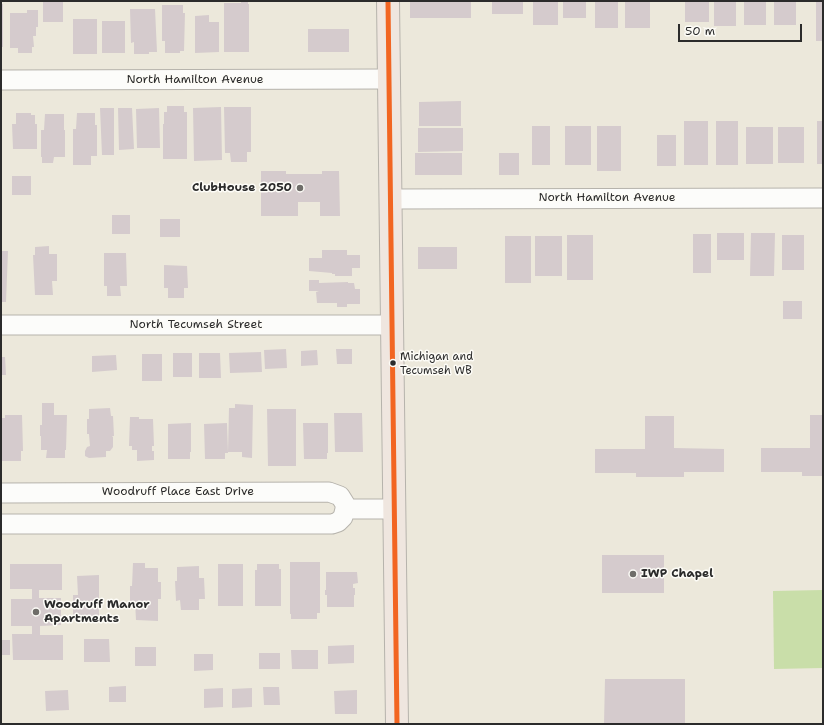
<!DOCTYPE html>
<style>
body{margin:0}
#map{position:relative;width:824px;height:725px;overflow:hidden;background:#ece8db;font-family:"Shantell Sans",sans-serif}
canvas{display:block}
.frame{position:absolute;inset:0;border:2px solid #2b2b2b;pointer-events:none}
.scale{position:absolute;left:678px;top:24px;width:124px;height:18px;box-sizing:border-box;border:2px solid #2b2b2b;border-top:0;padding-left:5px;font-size:12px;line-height:14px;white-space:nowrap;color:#2b2b2b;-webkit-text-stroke:3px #fdfcf7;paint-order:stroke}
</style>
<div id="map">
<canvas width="824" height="725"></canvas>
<div class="frame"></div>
<div class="scale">50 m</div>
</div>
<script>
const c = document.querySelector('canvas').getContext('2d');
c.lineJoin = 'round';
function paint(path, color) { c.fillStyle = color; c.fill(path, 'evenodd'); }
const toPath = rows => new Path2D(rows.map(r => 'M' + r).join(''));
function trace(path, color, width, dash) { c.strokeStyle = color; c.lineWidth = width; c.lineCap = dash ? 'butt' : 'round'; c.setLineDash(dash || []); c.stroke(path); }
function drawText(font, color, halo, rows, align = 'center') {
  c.font = font + ' "Shantell Sans",sans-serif'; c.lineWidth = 3; c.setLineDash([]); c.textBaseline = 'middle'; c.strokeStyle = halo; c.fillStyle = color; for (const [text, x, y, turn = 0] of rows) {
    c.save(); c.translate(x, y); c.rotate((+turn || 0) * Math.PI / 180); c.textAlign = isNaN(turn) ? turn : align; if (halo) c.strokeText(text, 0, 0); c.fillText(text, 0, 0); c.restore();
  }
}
paint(toPath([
 [823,590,823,668,774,669,773,591]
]), '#c9dea9');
paint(toPath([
 [43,1,63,1,63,22,43,22],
 [241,1,248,1,248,4,249,4,249,52,224,52,224,3,241,3],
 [410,1,471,1,471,18,410,18],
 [492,1,523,1,523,14,492,14],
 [533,1,558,1,558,25,533,25],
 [563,1,586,1,586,18,563,18],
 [595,1,618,1,618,28,595,28],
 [625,1,650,1,650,28,625,28],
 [685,1,709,1,709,22,685,22],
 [714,1,736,1,736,26,714,26],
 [744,1,766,1,766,25,744,25],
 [774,1,796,1,796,25,774,25],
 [816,1,823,1,823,41,816,41],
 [1,4,3,4,3,47,1,47],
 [162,5,183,5,183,13,185,13,184,51,180,51,180,53,165,53,165,41,162,41],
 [130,9,155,9,157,52,149,52,149,54,134,54,134,42,131,43],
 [27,10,38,10,38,27,36,27,36,36,33,36,34,47,32,47,32,53,18,53,18,48,10,48,10,13,27,13],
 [209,15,209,22,219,22,219,52,195,53,195,16],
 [73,19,97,19,97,54,73,54],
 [102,21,125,21,125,53,102,53],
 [308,29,349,29,349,52,308,52],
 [461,101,461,126,419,126,419,102],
 [167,106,184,106,184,112,187,112,187,159,163,159,163,124,164,124,164,112,167,112],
 [221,107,222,160,194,161,193,108],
 [224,107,251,107,251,152,247,152,247,162,231,162,230,153,225,153],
 [100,108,114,108,114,155,102,155],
 [118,108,132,108,134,149,119,150],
 [159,108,160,148,137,148,136,109],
 [16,113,31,113,31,115,35,115,35,124,37,124,37,149,13,149,12,124,16,124],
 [77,113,95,113,95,125,97,125,97,156,91,156,91,165,73,165,73,129,76,129],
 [45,114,64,114,64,130,65,130,65,157,54,157,53,163,42,163,42,157,41,157,41,130,44,130],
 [684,121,708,121,708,165,684,165],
 [716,121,738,121,738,165,716,165],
 [817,121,823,121,823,164,817,164],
 [532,126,550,126,550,165,532,165],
 [565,126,591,126,591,165,565,165],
 [597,126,621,126,621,171,597,171],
 [746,127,773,127,773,164,746,164],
 [778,127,804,127,804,163,778,163],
 [418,128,463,128,463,151,418,152],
 [657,135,676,135,676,166,657,166],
 [415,153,462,153,462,175,415,175],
 [499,153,519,153,519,175,499,175],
 [261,171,286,171,286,174,322,174,322,171,339,171,340,216,320,216,320,202,298,202,298,216,261,216],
 [12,176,31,176,31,195,12,195],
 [112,215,130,215,130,234,112,234],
 [160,219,180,219,180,237,160,237],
 [717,233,744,233,744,260,717,260],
 [751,233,775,233,774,276,750,276],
 [693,234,711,234,711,273,693,273],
 [567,235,593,235,593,280,567,280],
 [782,235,804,235,804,270,782,270],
 [505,236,531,236,531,283,505,283],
 [535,236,562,236,562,276,535,276],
 [49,246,49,254,57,254,57,281,52,281,53,295,35,295,33,255,35,255,35,247],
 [418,247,457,247,457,269,418,269],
 [322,250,347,250,347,255,360,255,360,268,352,268,352,276,335,276,335,274,332,274,332,273,309,271,309,258,322,258],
 [1,251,8,251,6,302,1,302],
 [104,253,126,253,127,286,120,286,121,296,107,296,107,286,104,286],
 [164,265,187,266,188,288,184,288,184,298,168,298,168,288,164,288],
 [309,280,319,280,319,283,348,282,348,283,354,283,355,289,360,289,360,304,347,304,347,307,337,307,337,303,317,303,316,292,319,291,309,291],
 [783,301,802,301,802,319,783,319],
 [286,349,287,368,265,369,264,350],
 [336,349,352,349,352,364,337,364],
 [317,350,318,365,301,366,301,351],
 [261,352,262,372,230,373,229,353],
 [173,353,192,353,192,377,173,377],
 [199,353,220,353,221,378,199,378],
 [142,354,162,354,162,381,142,381],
 [116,355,117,370,92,372,92,356],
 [1,357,5,357,6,375,1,375],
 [42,403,54,403,54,415,67,415,66,450,65,450,65,458,46,458,47,450,41,450,41,436,40,436,40,425,42,425],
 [235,404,253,405,252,458,242,457,242,452,228,452,229,408,235,408],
 [110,408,111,416,113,416,114,436,112,436,113,437,113,447,110,451,106,451,106,457,89,458,85,456,85,451,87,447,90,446,89,434,87,434,87,419,89,419,89,409],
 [267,409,296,409,296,466,268,466],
 [334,413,362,413,363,452,335,452],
 [5,415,22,415,23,451,21,451,21,461,1,461,1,418,5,418],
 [810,415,823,415,823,476,802,476,802,472,761,472,761,448,810,448],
 [645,416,674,416,674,448,724,449,724,472,684,472,684,477,636,477,636,473,595,473,595,449,645,449],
 [130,417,139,417,139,419,153,419,154,446,152,446,152,451,154,451,154,460,137,461,137,450,132,450,132,446,129,446],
 [191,423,191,452,190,452,190,459,168,459,168,424],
 [227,423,228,453,225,453,225,459,205,459,204,424],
 [303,423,328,423,328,453,327,453,327,459,304,459],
 [602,555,664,555,664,593,602,593],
 [290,562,320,562,320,613,317,613,317,619,291,619,291,614,290,614],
 [133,563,145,563,145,568,158,568,158,582,161,582,161,599,158,599,158,621,136,620,135,601,130,601,130,586,132,586],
 [10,564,62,564,62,590,39,590,39,598,61,598,61,625,40,626,40,635,63,635,63,660,13,660,12,634,32,634,32,626,11,626,11,599,32,599,32,589,10,589],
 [218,564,243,564,243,606,218,606],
 [257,564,279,564,279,569,281,569,281,606,255,606,255,570,257,570],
 [199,566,199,578,204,578,205,599,199,599,199,610,181,610,180,600,176,601,175,581,177,581,177,567],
 [326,572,357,572,358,583,353,584,353,588,355,588,355,595,354,595,354,607,327,607,327,595,325,595,325,590,326,590],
 [99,575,99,618,73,619,73,595,78,595,77,576],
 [84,639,109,639,110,662,84,662],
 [1,640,10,640,10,655,1,655],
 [354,645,354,663,328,664,328,646],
 [135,647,156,647,156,666,135,666],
 [291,650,318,650,318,669,292,669],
 [259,653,280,653,280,669,259,669],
 [194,654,213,654,213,670,194,671],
 [605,679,685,679,685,724,604,724],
 [126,686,126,702,109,702,109,687],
 [263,687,279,687,280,705,264,705],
 [223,688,223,707,204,708,204,689],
 [252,688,252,707,232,708,232,689],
 [68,690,69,710,46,711,45,691],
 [357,690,357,714,335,714,334,691]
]), '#d5cbcd');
const minor = toPath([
 [1,80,389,79],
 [390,199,823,198],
 [1,325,392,325],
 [1,493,329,492,340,496,345,504,345,509,343,517,338,522,332,524,1,524],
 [345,509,395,509]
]);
const major = toPath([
 [388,1,397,724]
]);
trace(minor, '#b6b3ac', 21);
trace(major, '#b6b3ac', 24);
trace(minor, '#fcfcfa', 19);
trace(major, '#efe6df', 22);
trace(toPath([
 [388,1,397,724]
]), '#f26522', 5);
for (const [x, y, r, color] of [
 [300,188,4,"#6f6d69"],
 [393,363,3.5,"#2b2b2b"],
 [633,574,4,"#6f6d69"],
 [36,612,4,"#6f6d69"]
]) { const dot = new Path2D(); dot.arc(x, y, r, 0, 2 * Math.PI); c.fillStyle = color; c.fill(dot); trace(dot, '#fdfcf7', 1.5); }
drawText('11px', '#2b2b2b', '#fdfcf7', [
 ["Michigan and",400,357],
 ["Tecumseh WB",400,371]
], 'left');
drawText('12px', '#2b2b2b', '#fdfcf7', [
 ["North Hamilton Avenue",195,80],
 ["North Hamilton Avenue",607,198],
 ["North Tecumseh Street",196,325],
 ["Woodruff Place East Drive",178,492]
]);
drawText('bold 12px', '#2b2b2b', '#fdfcf7', [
 ["ClubHouse 2050",292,188,"right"],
 ["IWP Chapel",641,574],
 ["Woodruff Manor",44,605],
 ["Apartments",44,619]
], 'left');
</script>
